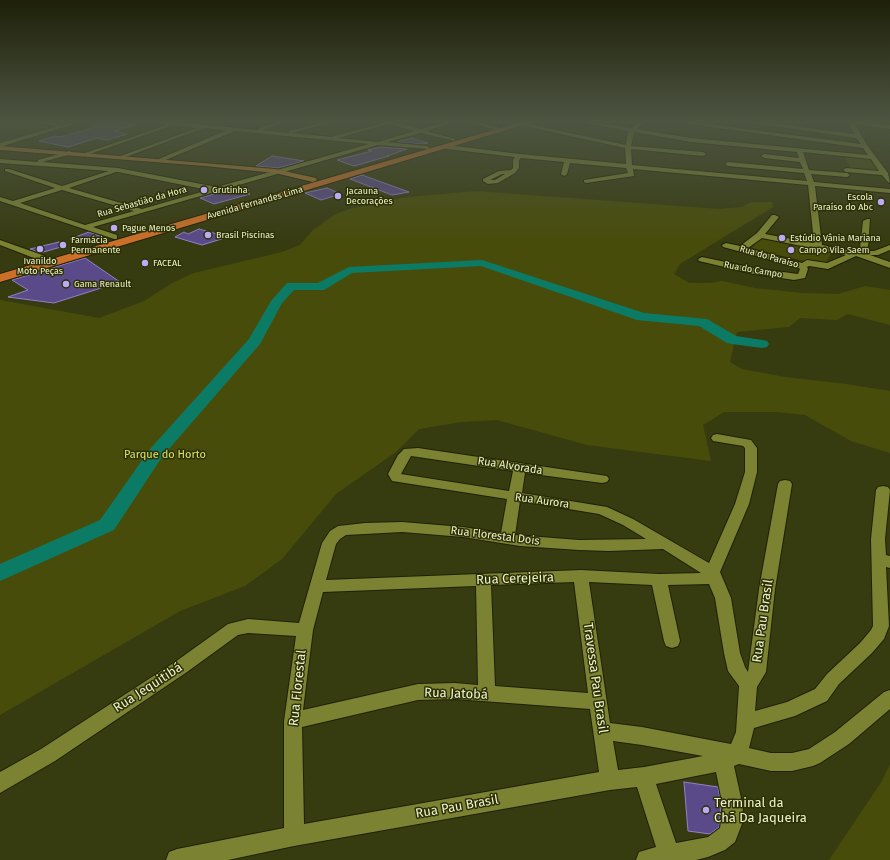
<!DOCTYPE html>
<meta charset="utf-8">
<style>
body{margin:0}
canvas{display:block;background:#373b10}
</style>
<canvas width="890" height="860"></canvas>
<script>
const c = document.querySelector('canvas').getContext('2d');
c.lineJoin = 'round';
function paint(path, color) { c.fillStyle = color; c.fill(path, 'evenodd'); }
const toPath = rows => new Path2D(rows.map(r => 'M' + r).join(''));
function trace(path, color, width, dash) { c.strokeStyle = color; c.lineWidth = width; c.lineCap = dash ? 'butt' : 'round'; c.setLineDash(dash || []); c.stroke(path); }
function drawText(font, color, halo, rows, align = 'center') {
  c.font = font + ' "Fira Sans",sans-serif'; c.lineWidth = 3; c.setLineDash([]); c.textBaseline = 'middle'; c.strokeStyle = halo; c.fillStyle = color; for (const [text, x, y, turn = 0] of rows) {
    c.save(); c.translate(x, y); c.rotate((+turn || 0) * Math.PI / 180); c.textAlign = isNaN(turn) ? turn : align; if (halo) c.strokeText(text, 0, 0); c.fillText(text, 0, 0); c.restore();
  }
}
paint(toPath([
 [16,121,57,126,41,132,14,129,0,130,0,125],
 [843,155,873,157,883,171,851,168],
 [476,191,719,209,742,207,751,202,772,202,773,207,680,264,674,274,689,283,710,283,722,281,755,288,802,293,838,294,865,286,890,290,890,325,848,314,837,320,800,318,789,327,737,332,730,362,742,369,785,377,846,384,890,391,890,453,851,441,805,415,776,412,724,412,703,425,711,461,587,445,497,420,461,422,419,429,396,452,336,494,282,559,245,586,180,611,0,715,0,300,99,318,144,301,174,282,194,273,282,252,300,245,312,231,334,215,349,209,407,197],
 [762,237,832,252,824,265,751,249],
 [890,764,890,860,829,860,882,781]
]), '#484c0a');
paint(toPath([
 [482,260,644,313,707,319,736,336,762,340,767,341,769,344,767,347,762,348,732,344,727,343,699,326,637,320,481,266,352,273,324,290,294,290,282,303,260,344,162,457,114,530,0,581,0,564,100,520,150,449,249,339,271,301,287,283,318,283,349,267,482,260]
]), '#0c7b65');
const building = toPath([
 [106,121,116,121,135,125,114,131,127,134,108,140,97,138,68,147,39,141,55,136,60,137,96,127,91,126,106,121],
 [412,138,428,143,423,144,398,142,412,138],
 [380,147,407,149,387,156,389,156,354,166,337,160,372,151,368,150,380,147],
 [272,156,285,158,304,161,278,168,256,166,272,156],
 [362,175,409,192,392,195,350,179,362,175],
 [237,187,249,190,244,191,250,194,214,204,200,198,237,187],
 [327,188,341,194,321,200,305,193,327,188],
 [199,229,228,237,202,245,175,237,184,232,188,234,199,229],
 [89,232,100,236,98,238,83,242,70,239,89,232],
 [59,242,61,247,40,253,30,249,59,242],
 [85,258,120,282,54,303,8,297,28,290,12,280,85,258],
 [684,782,718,787,721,807,719,827,710,834,688,831,684,782]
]);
paint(building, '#5a4a8a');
trace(building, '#9181c7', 1);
const minor = toPath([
 [23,121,42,121,64,125,75,121,84,121,0,147,0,143,58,126,23,121],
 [144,121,165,121,259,130,259,128,281,121,290,121,262,130,289,133,289,131,328,121,337,121,292,133,331,137,383,123,381,121,393,121,420,129,449,121,458,121,427,131,455,139,455,141,421,133,387,142,427,146,430,148,429,149,378,145,93,227,117,235,117,239,114,239,0,201,0,197,13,201,55,188,5,171,5,169,9,169,62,186,109,171,0,163,0,159,38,162,38,160,70,151,73,153,72,154,42,162,118,168,217,187,369,144,235,131,163,161,159,161,159,159,227,130,204,128,123,158,118,157,197,128,174,125,87,155,82,154,167,125,144,121],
 [389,124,414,131,378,142,338,138,389,124],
 [116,172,118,172,208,190,142,209,69,188,116,172],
 [62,190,134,211,85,225,20,203,62,190],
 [463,121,474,121,500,128,497,130,463,121],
 [573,121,586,121,631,128,640,121,646,121,637,129,691,138,868,155,863,148,668,121,685,121,861,144,856,138,739,121,756,121,854,134,849,123,842,121,858,121,890,125,890,129,855,124,867,145,888,173,890,183,888,182,882,175,846,172,843,170,846,168,879,171,871,159,803,152,809,170,847,173,850,175,847,177,811,174,814,182,890,189,890,193,815,186,822,245,863,253,860,248,863,221,867,219,870,219,868,248,870,251,874,251,890,245,890,250,878,255,870,255,890,262,890,268,856,256,828,269,809,266,807,267,808,269,805,278,794,280,754,274,699,261,698,259,702,257,754,268,798,274,800,269,797,267,723,247,722,245,726,243,740,246,757,233,772,215,775,215,779,217,765,234,814,243,808,185,633,169,634,176,586,183,584,182,584,180,628,173,626,168,570,163,567,174,564,176,561,174,564,162,521,158,519,160,519,168,515,173,498,183,488,184,483,181,483,179,499,171,511,170,513,168,513,160,515,157,447,149,444,147,447,145,520,154,626,164,625,148,520,125,523,123,626,145,628,131,573,121],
 [634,132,691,142,797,152,799,158,764,154,761,156,764,158,800,162,803,169,728,162,725,164,728,166,804,173,807,181,632,165,631,149,703,156,706,154,703,152,631,146,634,132],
 [502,174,505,174,495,180,490,180,502,174],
 [762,238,846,255,827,263,807,260,802,263,748,248,762,238],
 [0,240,45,256,46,258,45,260,39,260,0,245,0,240],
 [717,434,751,440,757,448,757,472,749,504,720,572,731,598,740,653,745,667,748,672,759,589,778,484,780,481,785,480,790,481,792,484,775,589,766,672,757,687,755,711,787,702,815,689,827,674,860,643,871,630,873,626,871,539,876,490,878,487,883,486,888,487,890,490,885,539,886,555,890,556,890,568,886,567,889,626,884,639,872,653,839,684,827,701,795,716,754,728,749,748,771,753,792,753,809,749,835,732,884,692,890,690,890,709,849,744,820,763,813,766,792,771,771,771,739,764,734,766,743,807,742,824,735,842,725,850,708,857,696,860,636,860,639,852,656,847,637,787,610,790,294,846,228,860,166,860,169,852,177,849,284,828,284,721,296,636,248,633,238,635,187,672,55,761,0,793,0,772,41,749,175,662,228,624,248,619,299,623,322,543,330,531,338,526,365,523,402,522,463,527,501,533,507,499,392,481,388,474,398,455,404,449,418,448,607,476,609,479,607,482,602,483,525,473,522,493,607,507,633,519,709,563,735,504,745,472,745,448,743,446,713,441,711,438,713,435,717,434],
 [411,456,513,471,509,491,401,474,411,456],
 [520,501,599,514,623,525,646,539,579,540,515,535,520,501],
 [402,532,463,537,520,546,579,550,609,551,663,549,701,573,659,574,581,570,326,580,336,544,340,539,346,535,402,532],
 [574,582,588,693,495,686,491,585,574,582],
 [589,582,652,585,664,641,666,646,672,648,678,646,680,641,668,585,709,584,715,598,724,653,728,671,739,686,736,732,731,744,642,727,610,723,589,582],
 [476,586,478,685,455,683,418,684,303,710,313,630,323,592,476,586],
 [455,699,590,709,599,772,304,824,302,727,418,700,455,699],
 [613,741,642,745,703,756,644,767,618,770,613,741],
 [716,772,723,807,720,828,708,837,676,843,656,784,716,772]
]);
const major = toPath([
 [0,146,275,169,316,178,317,180,313,182,275,173,205,166,0,150,0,146]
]);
const highway = toPath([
 [524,121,537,121,0,282,0,274,524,121]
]);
trace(minor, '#1f2108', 2);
trace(major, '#1f2108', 2);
trace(highway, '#1f2108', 2);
paint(minor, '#7b8232');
paint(major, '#ac772d');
paint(highway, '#cc7029');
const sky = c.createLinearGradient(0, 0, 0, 242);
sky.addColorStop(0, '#1e2009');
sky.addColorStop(0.5, '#4d5542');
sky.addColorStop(1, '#4d554200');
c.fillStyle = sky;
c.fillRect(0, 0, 890, 242);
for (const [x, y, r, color] of [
 [204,190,4,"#bbaaf6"],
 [338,196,4,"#bbaaf6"],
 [881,202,4,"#bbaaf6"],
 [114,228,4,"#bbaaf6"],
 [208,235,4,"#bbaaf6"],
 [782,238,4,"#bbaaf6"],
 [63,245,4,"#bbaaf6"],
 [40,249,4,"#bbaaf6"],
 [791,250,4,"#bbaaf6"],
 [145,263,4,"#bbaaf6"],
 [66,284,4,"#bbaaf6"],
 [706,810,4,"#bbaaf6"]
]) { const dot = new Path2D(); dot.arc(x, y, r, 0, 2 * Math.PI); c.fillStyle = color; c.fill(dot); trace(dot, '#2d3005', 1.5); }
drawText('9px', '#eef3cc', '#2d3005', [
 ["Grutinha",212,190],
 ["Jacauna",346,191],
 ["Decorações",346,201],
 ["Escola",873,197,"right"],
 ["Paraíso do Abc",873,207,"right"],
 ["Pague Menos",122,228],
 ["Brasil Piscinas",216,235],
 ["Estúdio Vânia Mariana",790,238],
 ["Farmácia",71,240],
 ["Permanente",71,250],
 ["Campo Vila Saem",799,250],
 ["Ivanildo",40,261,"center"],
 ["Moto Peças",40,271,"center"],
 ["FACEAL",153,263],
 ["Gama Renault",74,284]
], 'left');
drawText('9px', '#eef3cc', '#2d3005', [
 ["Rua Sebastião da Hora",142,202,-16],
 ["Avenida Fernandes Lima",255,203,-16],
 ["Rua do Paraíso",769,257,16],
 ["Rua do Campo",753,270,10]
]);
drawText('11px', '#d9e566', '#2d3005', [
 ["Parque do Horto",165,455]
]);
drawText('11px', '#eef3cc', '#2d3005', [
 ["Rua Alvorada",510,466,9],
 ["Rua Aurora",542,501,8],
 ["Rua Florestal Dois",495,536,7]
]);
drawText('13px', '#eef3cc', '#2d3005', [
 ["Rua Cerejeira",515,579,-2],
 ["Rua Pau Brasil",763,621,-82],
 ["Travessa Pau Brasil",595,678,82],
 ["Rua Jequitibá",148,688,-33],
 ["Rua Florestal",298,688,-84],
 ["Rua Jatobá",456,694,2],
 ["Rua Pau Brasil",457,807,-10]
]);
drawText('13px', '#eef3cc', '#2d3005', [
 ["Terminal da",714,803],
 ["Chã Da Jaqueira",714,818]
], 'left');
</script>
